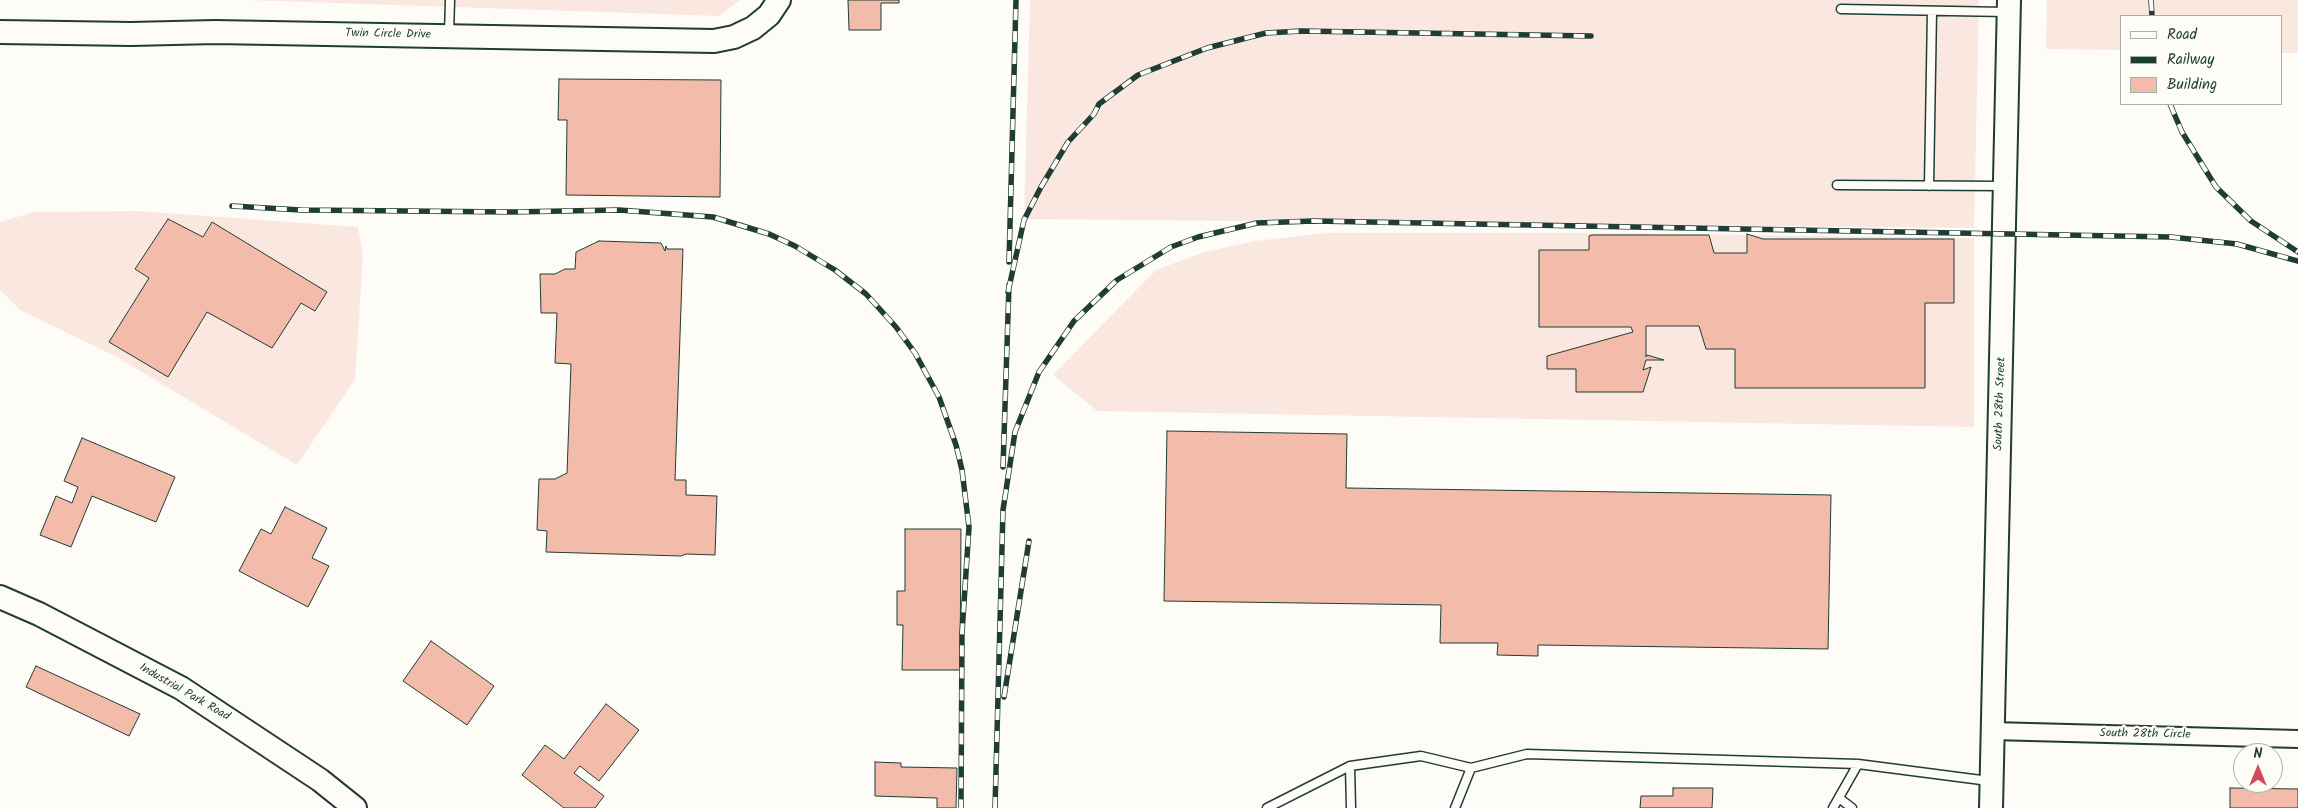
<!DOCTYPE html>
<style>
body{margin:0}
#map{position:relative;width:2298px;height:808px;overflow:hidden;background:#fdfcf7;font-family:Kalam,sans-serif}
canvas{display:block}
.legend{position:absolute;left:2120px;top:15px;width:162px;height:90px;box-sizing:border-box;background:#fdfcf7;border:1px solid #a4b0a9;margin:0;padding:6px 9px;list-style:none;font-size:15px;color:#1f3d34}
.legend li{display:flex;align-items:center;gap:10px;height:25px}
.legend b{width:25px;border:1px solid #a4b0a9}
.north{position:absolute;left:2233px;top:743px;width:50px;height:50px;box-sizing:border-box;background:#fdfcf7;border:1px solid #a4b0a9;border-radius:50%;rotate:0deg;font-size:14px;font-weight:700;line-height:20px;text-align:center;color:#1f3d34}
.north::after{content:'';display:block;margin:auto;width:18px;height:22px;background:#d1495b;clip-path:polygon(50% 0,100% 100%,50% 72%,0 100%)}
</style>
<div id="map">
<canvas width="2298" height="808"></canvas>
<ul class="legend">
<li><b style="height:6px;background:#fdfcf7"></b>Road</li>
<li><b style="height:6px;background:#1f3d34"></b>Railway</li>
<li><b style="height:14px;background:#f3bbaa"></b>Building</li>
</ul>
<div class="north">N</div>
</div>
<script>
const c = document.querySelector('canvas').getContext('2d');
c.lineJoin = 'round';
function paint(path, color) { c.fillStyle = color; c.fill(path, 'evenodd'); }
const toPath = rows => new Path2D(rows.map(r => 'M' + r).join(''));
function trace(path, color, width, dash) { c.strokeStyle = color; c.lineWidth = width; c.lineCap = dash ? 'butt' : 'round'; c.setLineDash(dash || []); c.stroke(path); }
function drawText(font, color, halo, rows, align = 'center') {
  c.font = font + ' Kalam,sans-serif'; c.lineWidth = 4.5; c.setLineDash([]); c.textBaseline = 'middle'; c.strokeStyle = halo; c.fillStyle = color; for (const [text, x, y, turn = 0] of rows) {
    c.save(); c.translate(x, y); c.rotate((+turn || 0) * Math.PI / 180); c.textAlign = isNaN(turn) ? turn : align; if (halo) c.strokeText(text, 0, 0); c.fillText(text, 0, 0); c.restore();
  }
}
paint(toPath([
 [246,0,740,0,719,16],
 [1030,0,1979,0,1974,228,1024,219],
 [2047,0,2298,0,2298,53,2282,53,2282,16,2122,16,2122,50,2046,49],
 [138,211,358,227,363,255,355,379,297,465,115,356,20,310,0,290,0,222,34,212],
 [1327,233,1608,233,1974,238,1974,427,1097,411,1053,375,1156,270,1204,252,1255,241]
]), '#fae8e0');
const building = toPath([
 [848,0,899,0,899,3,881,3,881,30,849,30,848,0],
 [559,79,721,80,720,197,566,195,567,120,558,120,559,79],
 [168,219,203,237,212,222,327,292,315,311,301,303,272,348,207,312,168,377,109,342,149,278,135,269,168,219],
 [1747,234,1763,239,1954,239,1954,303,1925,303,1925,388,1735,388,1735,349,1706,349,1699,326,1646,326,1646,357,1647,355,1664,360,1646,360,1643,370,1651,367,1643,392,1576,392,1576,369,1547,369,1547,356,1633,332,1631,327,1539,327,1539,250,1589,250,1589,236,1592,235,1709,235,1714,253,1747,253,1747,234],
 [599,241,661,243,665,251,666,246,667,249,683,249,675,480,686,480,686,495,717,496,715,555,686,554,681,556,546,552,547,531,537,530,539,479,555,479,567,473,571,364,555,363,557,313,541,313,540,274,555,274,565,269,575,269,576,252,599,241],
 [1167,431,1347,434,1346,488,1831,495,1828,649,1538,645,1538,656,1497,655,1498,643,1440,643,1441,605,1164,601,1167,431],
 [82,438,175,477,156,522,92,496,71,547,40,535,56,496,72,503,78,487,64,481,82,438],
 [285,507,327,528,312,558,329,566,308,607,239,571,261,529,271,534,285,507],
 [905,529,961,529,960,670,902,670,903,625,897,625,897,591,905,591,905,529],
 [431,641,494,686,467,725,403,681,431,641],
 [36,666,140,714,129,736,26,687,36,666],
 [606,704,639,730,599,781,580,766,574,773,604,796,595,808,564,808,522,775,545,745,564,759,606,704],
 [875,762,901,763,901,767,957,768,956,808,937,808,937,798,875,796,875,762],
 [1673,788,1713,788,1712,808,1640,808,1641,796,1673,796,1673,788],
 [2230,788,2298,789,2298,808,2230,808,2230,788]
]);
paint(building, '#f3bbaa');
trace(building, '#1f3d34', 1);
const lane = toPath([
 [1841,9,2006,12],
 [449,34,450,0],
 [1837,185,2002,186],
 [1929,186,1932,11],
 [1350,766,1351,808],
 [1839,798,1852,808],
 [1267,808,1350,766,1421,756,1471,768],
 [1455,808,1471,768,1527,754,1858,764,1989,781],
 [1833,808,1858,764]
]);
const street = toPath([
 [1992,731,2298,739]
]);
const secondary = toPath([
 [0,32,131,34,215,32,714,41,734,37,753,28,769,15,779,0],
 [0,597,39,614,181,688,320,780,355,808],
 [1991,808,2009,0]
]);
trace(lane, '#1f3d34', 11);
trace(street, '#1f3d34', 20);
trace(secondary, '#1f3d34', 26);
trace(lane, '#fdfcf7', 8);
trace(street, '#fdfcf7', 16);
trace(secondary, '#fdfcf7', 22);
const rail = toPath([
 [2151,0,2152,16],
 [2170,104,2182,132,2216,187,2251,221,2298,252],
 [232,206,301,210,511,212,619,210,713,217,769,234,795,246,835,270,866,294,896,327,915,353,939,397,956,445,962,470,969,527,962,633,961,808],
 [1009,262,1016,0],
 [1008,292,1024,220,1041,187,1068,142,1094,114,1099,104,1138,75,1207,48,1266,33,1301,31,1591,36],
 [1003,467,1009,285],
 [1004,697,1029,541],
 [995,808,1003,510,1015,432,1039,372,1074,321,1117,280,1171,247,1198,237,1257,223,1314,221,2171,237,2237,244,2298,261]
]);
trace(rail, '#1f3d34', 5.5);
trace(rail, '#fdfcf7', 4, [11]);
drawText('12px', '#1f3d34', '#fdfcf7', [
 ["Twin Circle Drive",388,35,1],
 ["South 28th Street",2001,404,-88],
 ["Industrial Park Road",184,693,30],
 ["South 28th Circle",2145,735,1]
]);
</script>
